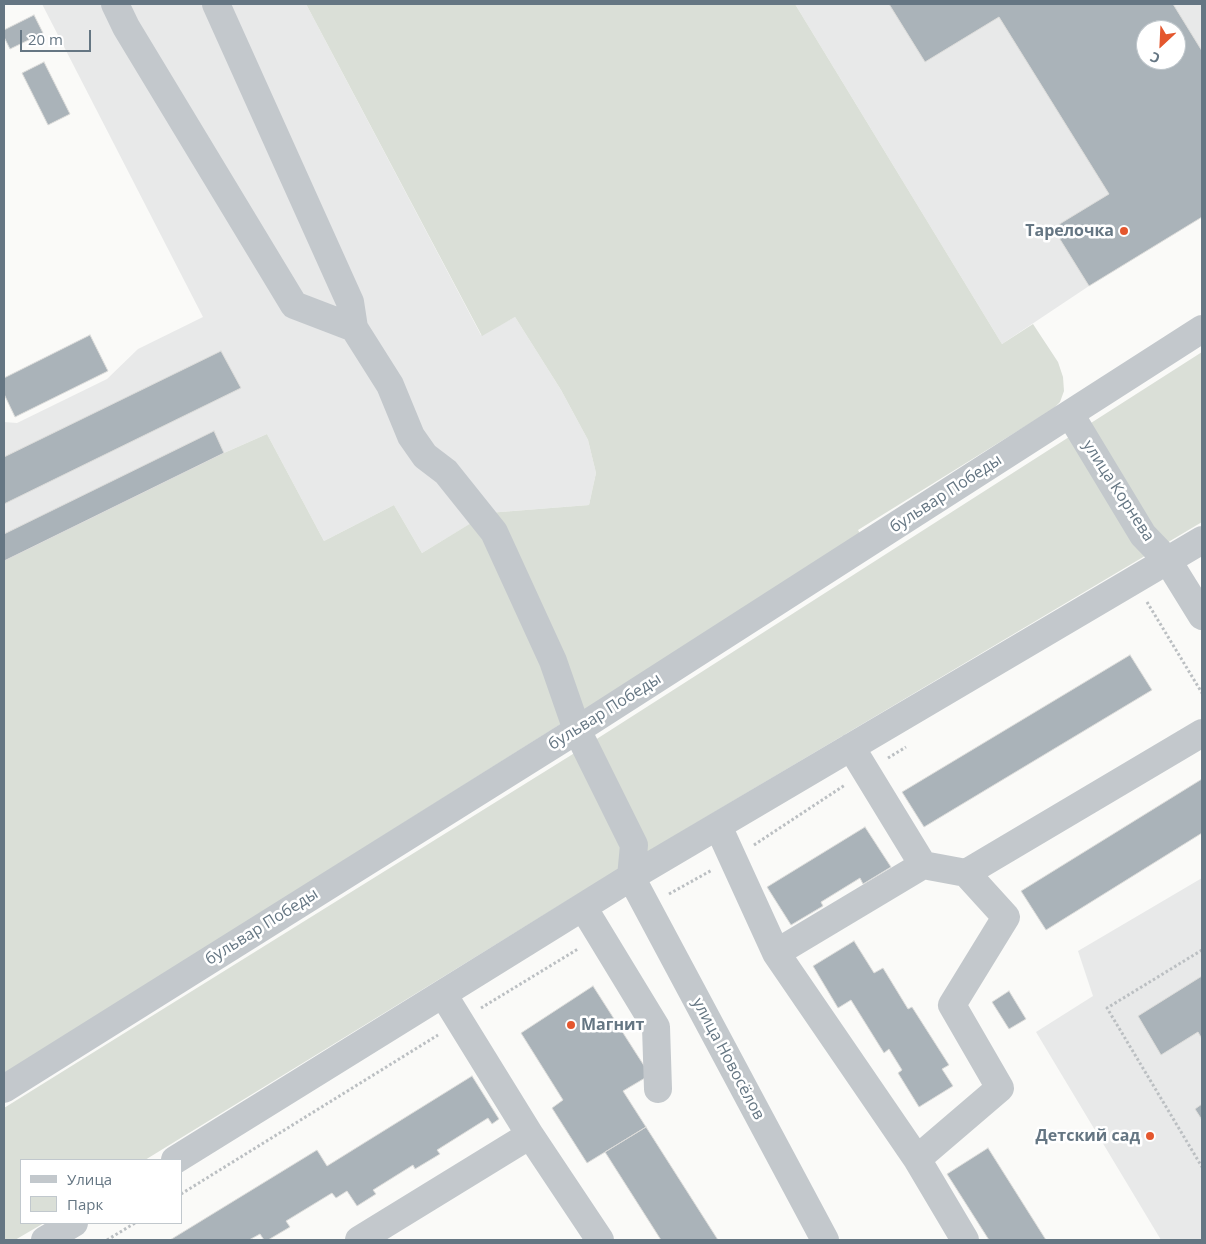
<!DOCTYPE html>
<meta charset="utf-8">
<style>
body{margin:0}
#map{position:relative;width:1206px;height:1244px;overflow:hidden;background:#fafaf8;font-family:"Open Sans",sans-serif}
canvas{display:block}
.frame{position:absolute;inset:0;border:5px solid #657683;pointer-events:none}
.legend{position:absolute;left:20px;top:1159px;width:162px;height:65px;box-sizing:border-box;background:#fff;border:1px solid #c1c8cd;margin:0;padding:6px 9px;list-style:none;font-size:15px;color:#657683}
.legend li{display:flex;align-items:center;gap:10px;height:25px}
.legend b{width:25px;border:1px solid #c1c8cd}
.north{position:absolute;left:1136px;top:20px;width:50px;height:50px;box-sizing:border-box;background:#fff;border:1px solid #c1c8cd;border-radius:50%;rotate:205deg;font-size:14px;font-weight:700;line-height:20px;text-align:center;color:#657683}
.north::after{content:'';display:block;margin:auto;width:18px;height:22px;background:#e4572e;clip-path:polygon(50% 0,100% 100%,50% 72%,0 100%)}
.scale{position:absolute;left:20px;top:30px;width:71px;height:22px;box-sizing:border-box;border:2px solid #657683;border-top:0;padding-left:6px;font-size:15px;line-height:18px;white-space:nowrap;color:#657683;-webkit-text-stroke:4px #fff;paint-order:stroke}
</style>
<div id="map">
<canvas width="1206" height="1244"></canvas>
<div class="frame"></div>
<ul class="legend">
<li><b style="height:6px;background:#c3c8cc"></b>Улица</li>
<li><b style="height:14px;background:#dadfd7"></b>Парк</li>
</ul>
<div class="north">С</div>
<div class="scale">20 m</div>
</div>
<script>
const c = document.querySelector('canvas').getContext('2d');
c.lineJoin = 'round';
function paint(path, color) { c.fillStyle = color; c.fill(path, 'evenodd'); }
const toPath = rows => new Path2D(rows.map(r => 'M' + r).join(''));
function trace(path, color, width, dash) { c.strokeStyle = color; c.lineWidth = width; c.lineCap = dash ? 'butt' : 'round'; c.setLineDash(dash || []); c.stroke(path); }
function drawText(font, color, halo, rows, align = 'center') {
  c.font = font + ' "Open Sans",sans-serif'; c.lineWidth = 5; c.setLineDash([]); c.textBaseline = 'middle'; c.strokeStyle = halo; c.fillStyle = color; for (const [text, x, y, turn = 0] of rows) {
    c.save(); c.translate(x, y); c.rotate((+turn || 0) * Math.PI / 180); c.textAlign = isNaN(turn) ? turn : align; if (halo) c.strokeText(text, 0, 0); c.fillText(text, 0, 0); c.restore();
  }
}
paint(toPath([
 [42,4,306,4,481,335,515,317,561,390,588,440,596,473,589,505,488,513,422,553,394,505,324,541,267,434,224,453,4,561,4,422,17,423,107,379,138,349,203,317],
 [795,4,1202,4,1202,217,1089,286,1002,344],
 [1146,30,1176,30,1176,60,1146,60],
 [1202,878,1202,1240,1161,1240,1036,1032,1093,996,1078,951]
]), '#e8e9e9');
paint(toPath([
 [306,4,795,4,1002,344,1033,324,1058,362,1063,377,1064,391,1060,402,1053,409,858,530,862,537,580,715,488,513,589,505,596,473,588,440,561,390,515,317,482,336],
 [1202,352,1202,522,617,870,145,1160,21,1160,21,1223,44,1223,15,1240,4,1240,4,1108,581,749],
 [267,434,324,541,394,505,422,553,476,520,488,536,564,722,4,1074,4,561,224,453]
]), '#dadfd7');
const building = toPath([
 [889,4,1173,4,1202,51,1202,217,1089,286,1053,228,1109,194,999,17,925,62,889,4],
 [1146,30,1176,30,1176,60,1146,60,1146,30],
 [34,15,43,33,10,49,4,37,4,30,34,15],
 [44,62,70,114,48,125,22,73,44,62],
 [90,335,108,371,15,417,4,394,4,378,90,335],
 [221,351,241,388,4,504,4,457,221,351],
 [214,431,224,453,4,561,4,534,214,431],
 [1130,655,1152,690,924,827,902,792,1130,655],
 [1202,779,1202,833,1046,930,1021,891,1202,779],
 [865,827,891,867,863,884,860,878,821,902,823,906,791,925,767,887,865,827],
 [854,941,874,973,883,968,908,1009,912,1007,949,1065,942,1069,953,1086,919,1107,898,1073,902,1070,889,1049,884,1053,851,1000,838,1008,813,966,854,941],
 [1202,976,1202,1039,1198,1032,1161,1055,1138,1016,1202,976],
 [593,986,650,1075,623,1091,646,1127,587,1163,552,1108,563,1100,521,1033,593,986],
 [1009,991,1026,1019,1009,1029,992,1002,1009,991],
 [472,1076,499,1119,492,1124,488,1118,437,1150,440,1154,415,1169,413,1165,373,1190,376,1194,357,1206,347,1191,336,1198,332,1193,286,1221,290,1227,268,1240,264,1240,260,1234,249,1240,170,1240,317,1150,327,1166,472,1076],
 [1202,1104,1202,1120,1195,1109,1202,1104],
 [646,1127,718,1240,661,1240,605,1152,646,1127],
 [988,1148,1046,1240,989,1240,947,1174,988,1148]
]);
paint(building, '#aab3b9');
trace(building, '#dcdcda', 1);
trace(toPath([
 [1147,602,1202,693],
 [888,758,906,747],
 [754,845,845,785],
 [669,894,712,870],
 [1202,950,1107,1008,1202,1167],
 [481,1008,578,949],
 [181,1194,438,1035],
 [107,1240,135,1223]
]), '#bbbfc2', 3, [2.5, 2.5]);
trace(toPath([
 [115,4,126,27,294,305,354,328,390,385,411,436,425,456,446,472,494,532,553,661,577,730,634,845,631,877,825,1240],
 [216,4,350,302,354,328],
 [1070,414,1143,535,1168,561,1202,616],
 [851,747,923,865,966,873,1202,733],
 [718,826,776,953,917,1159,965,1240],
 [583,907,656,1027,658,1089],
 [776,953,923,865],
 [443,994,530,1135],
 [4,1089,577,730,1202,329],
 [917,1159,1000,1088,952,1005,1006,917,966,873],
 [175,1160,631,877,1202,540],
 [45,1240,74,1223],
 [359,1240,530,1135,600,1240]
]), '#c3c8cc', 28);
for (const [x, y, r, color] of [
 [1124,231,5,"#e4572e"],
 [571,1025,5,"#e4572e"],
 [1150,1136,5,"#e4572e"]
]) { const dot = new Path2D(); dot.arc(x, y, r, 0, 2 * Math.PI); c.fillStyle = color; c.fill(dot); trace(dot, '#fff', 2); }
drawText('bold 16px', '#657683', '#fff', [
 ["Тарелочка",1114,231],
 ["Магнит",581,1025,"left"],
 ["Детский сад",1140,1136]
], 'right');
drawText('16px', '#657683', '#fff', [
 ["улица Корнева",1118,491,57],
 ["бульвар Победы",946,494,-33],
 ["бульвар Победы",605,712,-32],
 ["бульвар Победы",262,927,-32],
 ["улица Новосёлов",728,1059,62]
]);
</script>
